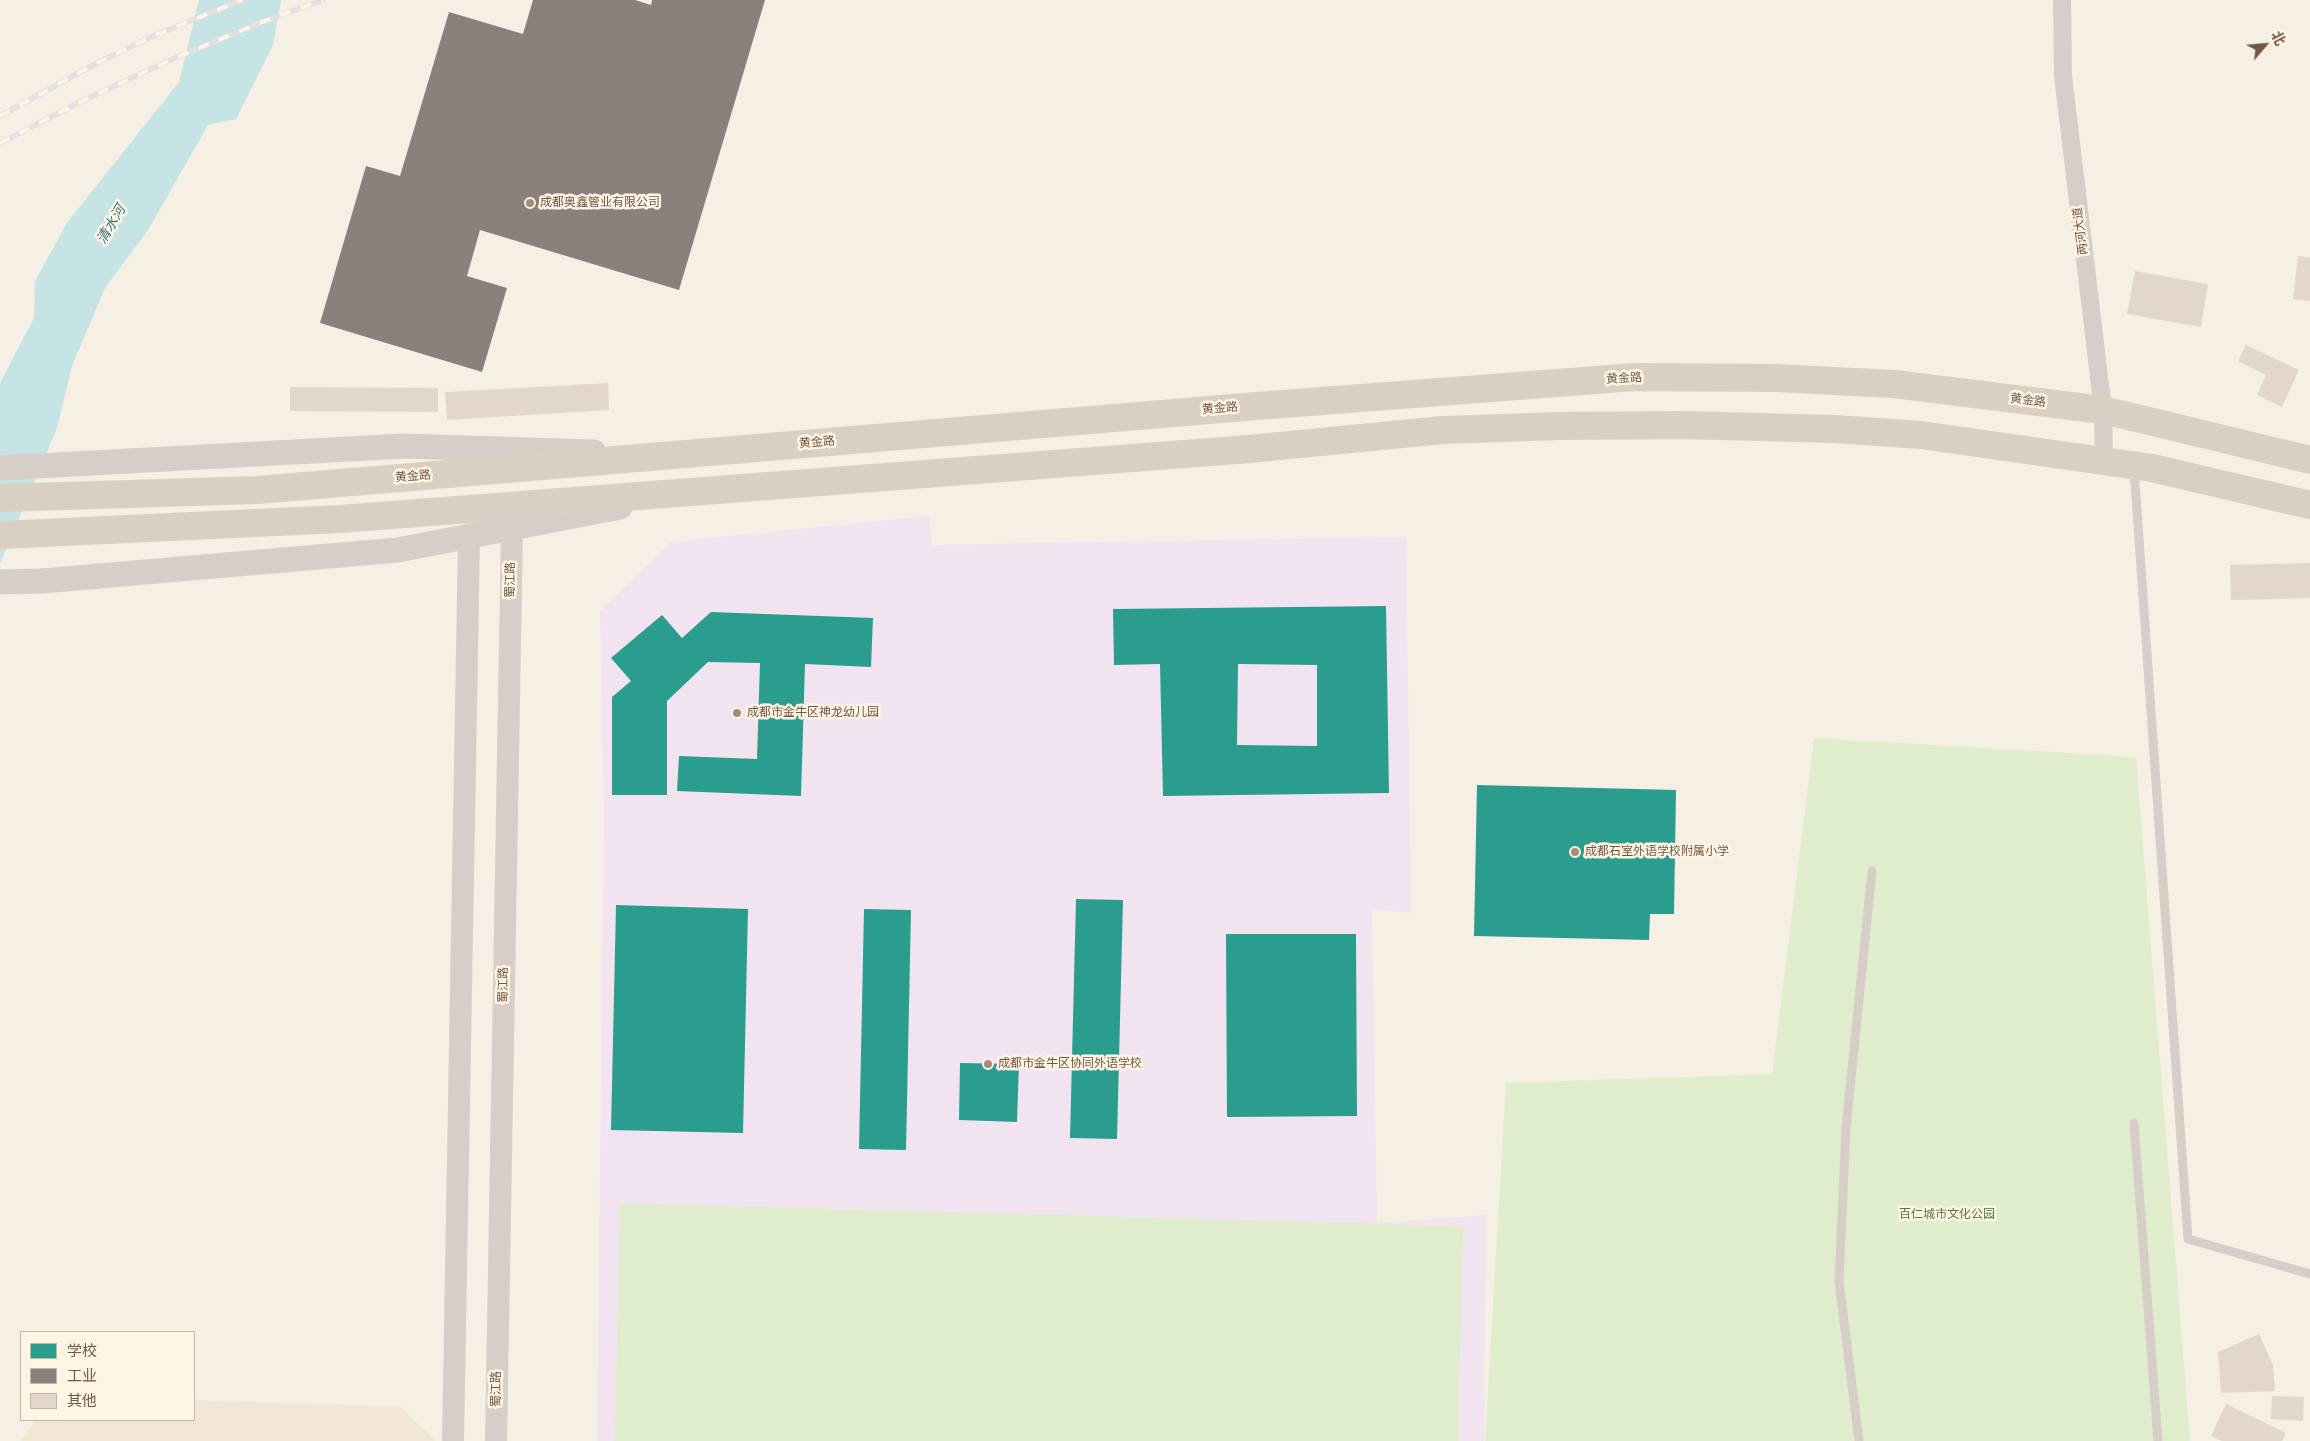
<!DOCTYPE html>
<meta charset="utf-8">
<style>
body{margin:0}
#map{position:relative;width:2310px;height:1441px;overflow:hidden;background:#f6efe4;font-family:Poppins,"Noto Sans SC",sans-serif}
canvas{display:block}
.legend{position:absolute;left:20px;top:1331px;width:175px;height:90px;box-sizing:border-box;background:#fff5e4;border:1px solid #c7b5a4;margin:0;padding:6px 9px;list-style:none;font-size:15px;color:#745644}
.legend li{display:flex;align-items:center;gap:10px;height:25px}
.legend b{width:25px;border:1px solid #c7b5a4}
.north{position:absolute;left:2240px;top:20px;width:50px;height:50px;-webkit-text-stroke:4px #fff5e4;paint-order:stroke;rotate:63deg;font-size:14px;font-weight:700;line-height:20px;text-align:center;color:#745644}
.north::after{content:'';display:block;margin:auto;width:18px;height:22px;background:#745644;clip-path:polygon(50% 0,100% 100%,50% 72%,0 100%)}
</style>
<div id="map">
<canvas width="2310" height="1441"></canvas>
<ul class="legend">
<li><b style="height:14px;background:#2a9d8f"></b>学校</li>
<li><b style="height:14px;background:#8a817c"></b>工业</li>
<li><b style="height:14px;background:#e3d7cc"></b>其他</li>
</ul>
<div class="north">北</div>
</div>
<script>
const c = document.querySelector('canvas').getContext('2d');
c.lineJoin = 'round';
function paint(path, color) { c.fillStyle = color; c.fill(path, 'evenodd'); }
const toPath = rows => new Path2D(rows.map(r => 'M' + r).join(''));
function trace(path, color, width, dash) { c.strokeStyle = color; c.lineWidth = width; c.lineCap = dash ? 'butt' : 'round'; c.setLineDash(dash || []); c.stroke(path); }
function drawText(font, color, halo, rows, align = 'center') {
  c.font = font + ' Poppins,"Noto Sans SC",sans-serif'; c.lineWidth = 5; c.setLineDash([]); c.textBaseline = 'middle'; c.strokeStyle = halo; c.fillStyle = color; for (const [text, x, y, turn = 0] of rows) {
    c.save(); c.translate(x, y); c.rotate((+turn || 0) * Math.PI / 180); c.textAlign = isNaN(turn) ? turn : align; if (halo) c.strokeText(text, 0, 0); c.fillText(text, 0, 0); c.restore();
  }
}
paint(toPath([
 [194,1400,400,1407,436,1441,21,1441,36,1420,194,1420]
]), '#f3e5d3');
paint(toPath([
 [929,516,932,545,1406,537,1411,913,1372,909,1377,1223,1486,1215,1484,1441,597,1441,604,816,600,611,671,542]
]), '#f2e3f0');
paint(toPath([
 [1814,738,2136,757,2190,1441,1485,1441,1506,1083,1772,1074],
 [620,1203,1463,1226,1458,1441,615,1441]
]), '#e0edcd');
paint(toPath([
 [199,0,281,0,273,45,236,119,208,125,148,230,105,288,72,366,57,428,0,564,0,383,34,318,35,281,67,223,179,82]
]), '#c6e3e6');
paint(toPath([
 [1386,606,1389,793,1163,796,1160,664,1114,665,1113,609],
 [1238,664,1317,665,1317,746,1237,745],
 [711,612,873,618,871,667,805,664,801,796,677,791,679,756,757,759,760,663,708,662,667,701,667,795,612,795,612,697,631,681,611,658,662,615,682,638],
 [1477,785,1676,790,1674,914,1650,914,1649,940,1474,936],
 [1076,899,1123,900,1117,1139,1070,1138],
 [616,905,748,909,743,1133,611,1130],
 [864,909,911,910,906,1150,859,1149],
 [1226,934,1356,934,1357,1116,1227,1117],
 [960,1063,1019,1064,1017,1122,959,1120]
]), '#2a9d8f');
paint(toPath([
 [533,0,635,0,651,5,652,0,765,0,679,290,480,230,467,276,507,288,482,372,320,323,366,166,400,176,449,12,523,34]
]), '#8a817c');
paint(toPath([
 [2298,256,2310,258,2310,301,2293,299],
 [2135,271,2208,284,2201,327,2127,314],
 [2246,345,2299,370,2282,407,2257,395,2266,375,2238,361],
 [608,383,609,410,447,420,445,392],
 [290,387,438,388,438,412,290,411],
 [2310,563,2310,598,2231,600,2230,565],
 [2259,1334,2273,1365,2275,1391,2221,1393,2218,1352],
 [2272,1396,2304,1397,2303,1421,2271,1419],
 [2226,1404,2286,1433,2282,1441,2222,1441,2211,1436]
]), '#e3d7cc');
trace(toPath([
 [2134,468,2188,1239,2310,1274],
 [2134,1123,2158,1441],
 [1859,1441,1839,1281,1846,1128,1872,871]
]), '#d7cfc7', 9);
trace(toPath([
 [2062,0,2063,76,2103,410,2104,461]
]), '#d7cfc7', 18);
trace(toPath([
 [453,1441,469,537],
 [496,1441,512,528]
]), '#d7cfc7', 22);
trace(toPath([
 [0,468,404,446,594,452],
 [0,582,42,581,398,550,620,507]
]), '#d7cfc7', 25);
trace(toPath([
 [0,498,257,490,1257,406,1635,377,1775,378,1894,384,2103,410,2310,460],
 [0,535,340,519,1249,449,1443,430,1560,426,1683,425,1835,429,1921,435,2152,468,2310,505]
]), '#dacfc3', 28);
const rail = toPath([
 [0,116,99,62,151,37,242,0],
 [0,143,80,102,168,61,262,22,323,0]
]);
trace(rail, '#e3e0e2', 5.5);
trace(rail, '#fff5e4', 4, [11]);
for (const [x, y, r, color] of [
 [530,203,5,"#a28c7c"],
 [737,713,5,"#a28c7c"],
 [1575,852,5,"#a28c7c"],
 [988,1064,5,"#a28c7c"]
]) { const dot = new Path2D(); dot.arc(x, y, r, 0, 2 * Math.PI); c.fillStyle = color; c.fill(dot); trace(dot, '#fff5e4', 2); }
drawText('12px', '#745644', '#fff5e4', [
 ["成都奥鑫管业有限公司",540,203],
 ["成都市金牛区神龙幼儿园",747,713],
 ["成都石室外语学校附属小学",1585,852],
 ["成都市金牛区协同外语学校",998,1064]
], 'left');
drawText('12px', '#745644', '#fff5e4', [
 ["两河大道",2081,231,-97],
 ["黄金路",1624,379,-3],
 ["黄金路",2028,401,7],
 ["黄金路",1220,409,-5],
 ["黄金路",817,443,-5],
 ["黄金路",413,477,-5],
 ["蜀江路",511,580,-89],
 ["蜀江路",504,985,-89],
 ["蜀江路",497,1389,-90]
]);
drawText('12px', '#4d7b3c', '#fff5e4', [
 ["百仁城市文化公园",1947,1215]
]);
drawText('italic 14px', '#3b7582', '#fff5e4', [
 ["清水河",112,225,-59]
]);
</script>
